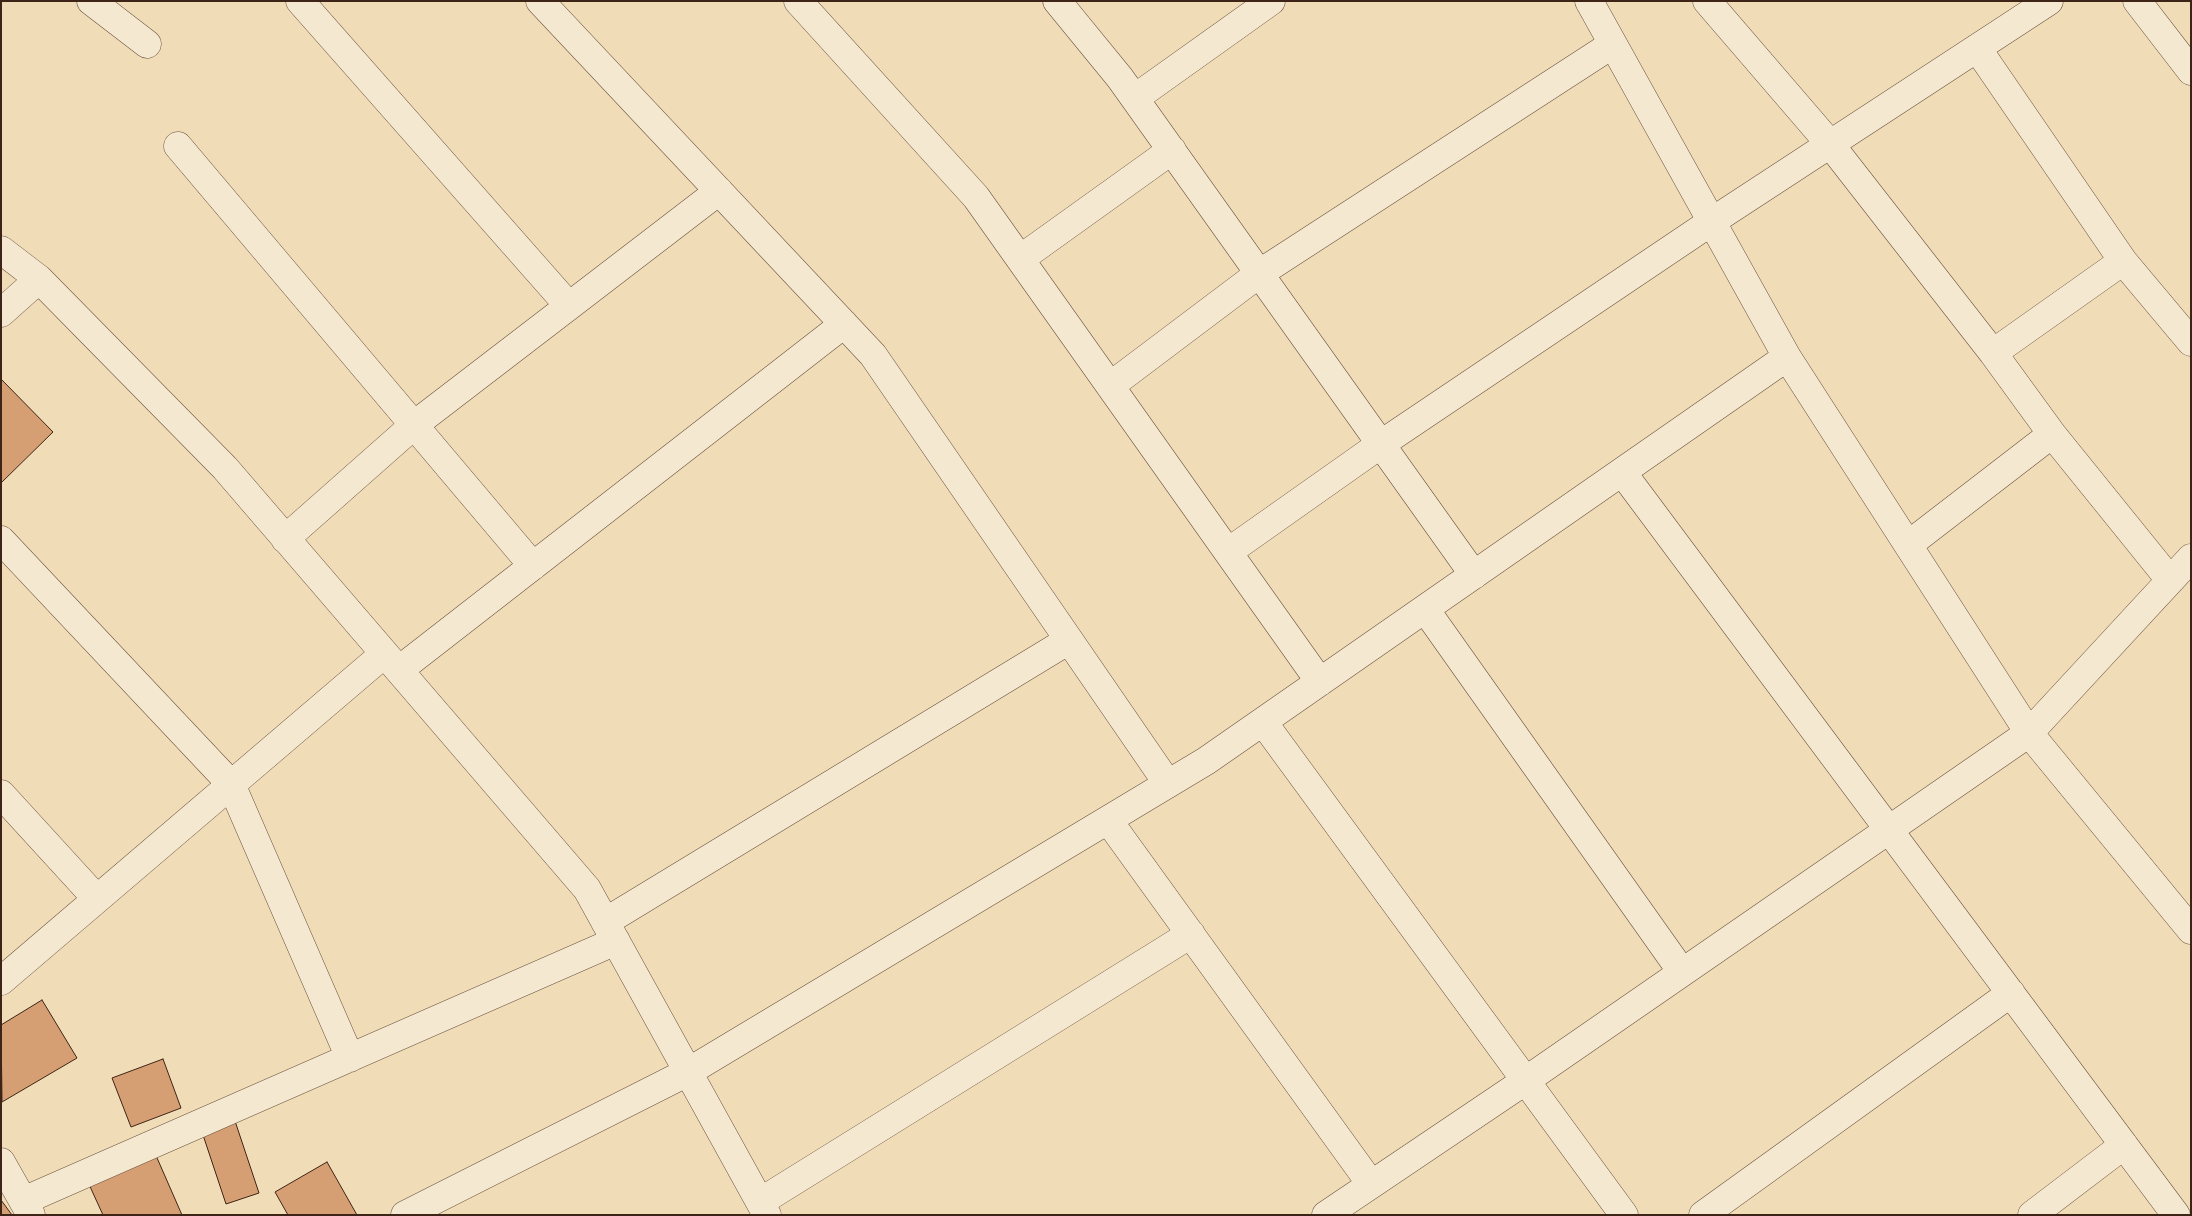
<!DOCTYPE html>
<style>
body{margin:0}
#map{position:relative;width:2192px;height:1216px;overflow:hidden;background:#f0dcb6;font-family:Alegreya,serif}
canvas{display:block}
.frame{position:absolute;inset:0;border:2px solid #3d2417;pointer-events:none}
</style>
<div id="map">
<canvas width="2192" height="1216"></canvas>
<div class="frame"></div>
</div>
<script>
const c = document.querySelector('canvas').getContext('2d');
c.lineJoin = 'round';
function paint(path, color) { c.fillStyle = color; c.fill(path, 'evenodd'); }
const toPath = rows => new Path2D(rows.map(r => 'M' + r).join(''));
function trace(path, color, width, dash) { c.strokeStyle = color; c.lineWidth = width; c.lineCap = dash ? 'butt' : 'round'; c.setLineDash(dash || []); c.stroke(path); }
const building = toPath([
 [1,379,53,432,1,483,1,379],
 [42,1000,77,1058,2,1102,1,1025,42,1000],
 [163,1059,181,1108,131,1127,112,1078,163,1059],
 [234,1118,259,1193,226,1204,201,1129,234,1118],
 [154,1151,182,1215,103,1215,87,1180,154,1151],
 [327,1162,357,1215,288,1215,275,1192,327,1162],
 [1,1200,12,1215,1,1215,1,1200]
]);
paint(building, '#d69f73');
trace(building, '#3d2417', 1);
const street = toPath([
 [91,1,147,44],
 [300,1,569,306],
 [540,1,873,355,1168,784],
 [798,1,976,197,1320,682],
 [1057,1,1120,78,1474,575],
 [1589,1,1787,357],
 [1707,1,1830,144,1993,353,2052,434,2170,580],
 [2137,1,2191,71],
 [1977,48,2123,261],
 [1135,98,1271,1],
 [178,146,533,566],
 [1,250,39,279,225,468,587,889,767,1215],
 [1020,259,1172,150],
 [1,313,39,279],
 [1993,353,2123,261,2191,342],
 [1110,386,1260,273,1613,44],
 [1622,472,2176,1215],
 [285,539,414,425,719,191],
 [1,540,231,784,350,1058],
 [1908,545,2052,434],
 [1228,552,1381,444,1711,222,2049,1],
 [1425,609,1682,972],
 [399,670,844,324],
 [1263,722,1624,1215],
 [1,794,97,899],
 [1108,820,1371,1184],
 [605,922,1069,640],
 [1,981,384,654],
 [1,1162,31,1215],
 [23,1201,616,941],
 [760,1202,1191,934],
 [405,1215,688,1072,1206,761,1787,357,2029,733,2191,930],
 [1326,1215,1525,1081,2029,733,2191,558],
 [1703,1215,2011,993],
 [2032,1215,2124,1145]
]);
trace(street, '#6a523f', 29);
trace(street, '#f5e8d0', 28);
</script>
